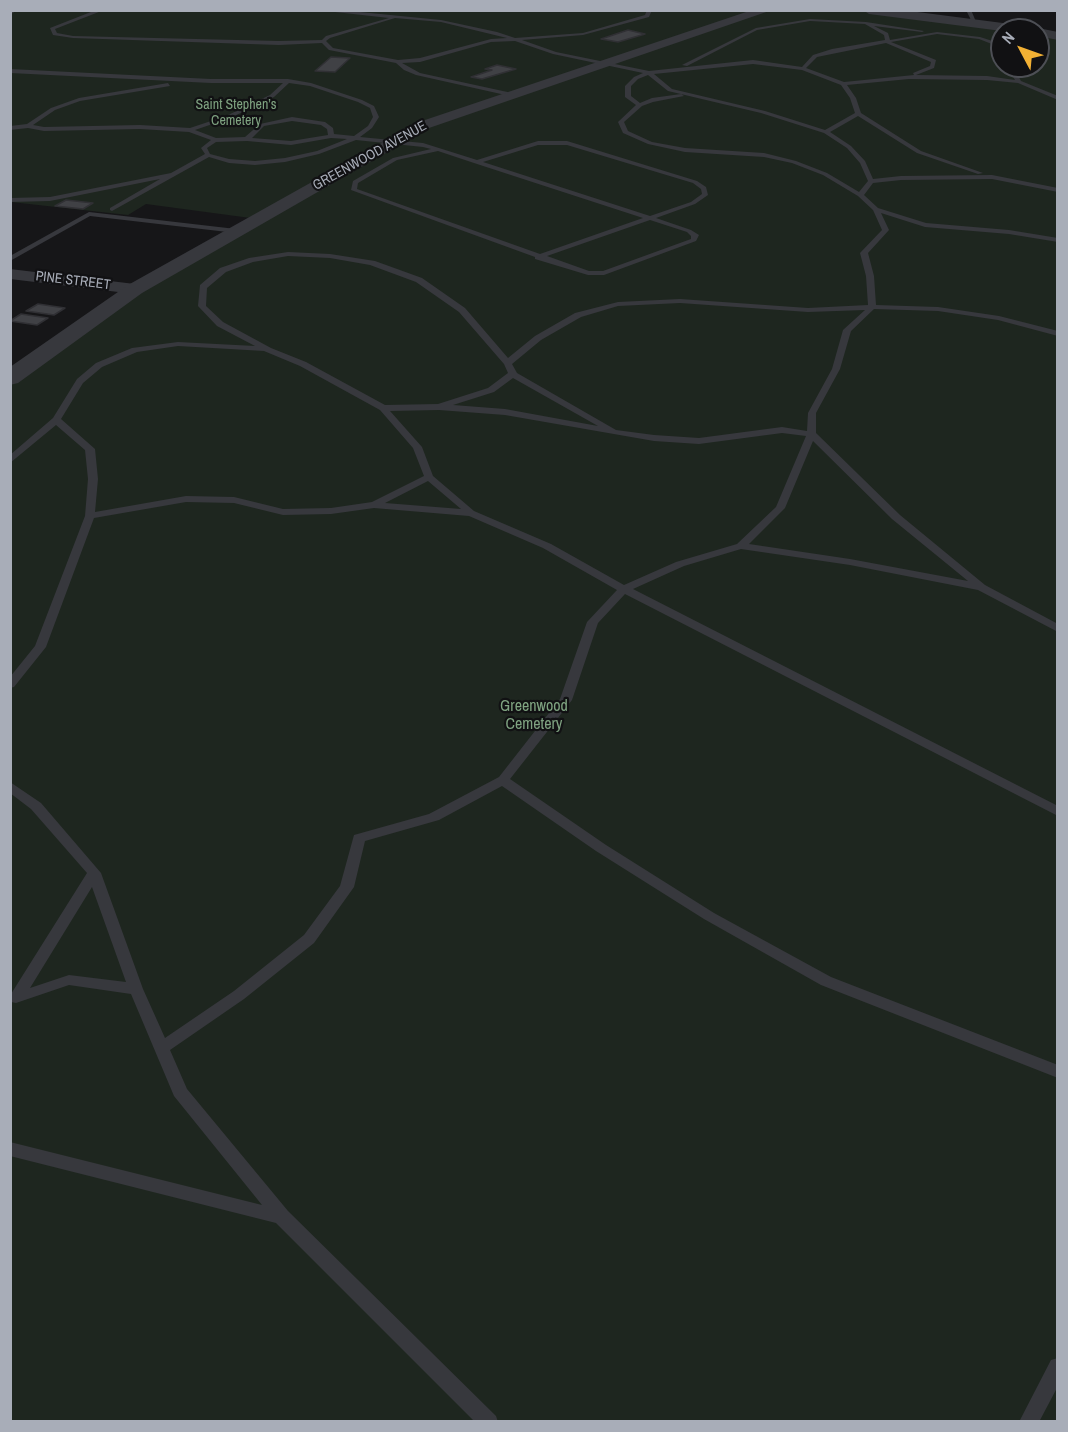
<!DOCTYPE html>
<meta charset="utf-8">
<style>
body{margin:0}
#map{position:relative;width:1068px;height:1432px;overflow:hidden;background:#161618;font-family:"Archivo Narrow",sans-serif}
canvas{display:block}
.frame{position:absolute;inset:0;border:12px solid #a8adb8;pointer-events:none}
.north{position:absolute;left:990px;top:18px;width:60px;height:60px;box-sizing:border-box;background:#111113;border:2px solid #4d4f55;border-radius:50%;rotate:311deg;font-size:16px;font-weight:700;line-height:24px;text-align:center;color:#a8adb8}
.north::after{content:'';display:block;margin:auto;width:21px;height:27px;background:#f2b134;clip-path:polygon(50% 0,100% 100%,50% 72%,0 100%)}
</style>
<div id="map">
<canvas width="1068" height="1432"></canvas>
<div class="frame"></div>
<div class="north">N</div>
</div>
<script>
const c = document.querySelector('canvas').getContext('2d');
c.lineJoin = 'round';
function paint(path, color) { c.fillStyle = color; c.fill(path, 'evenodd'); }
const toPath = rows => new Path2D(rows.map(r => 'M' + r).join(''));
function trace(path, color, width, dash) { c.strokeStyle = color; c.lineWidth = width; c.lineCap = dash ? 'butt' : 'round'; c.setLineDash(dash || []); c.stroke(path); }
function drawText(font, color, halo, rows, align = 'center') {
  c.font = font + ' "Archivo Narrow",sans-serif'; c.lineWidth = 4.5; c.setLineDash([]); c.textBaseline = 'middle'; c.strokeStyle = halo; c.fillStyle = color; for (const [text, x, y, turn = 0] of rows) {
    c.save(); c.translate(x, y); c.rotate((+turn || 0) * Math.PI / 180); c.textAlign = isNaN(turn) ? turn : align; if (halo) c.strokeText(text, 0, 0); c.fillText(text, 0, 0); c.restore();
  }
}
paint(toPath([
 [869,10,1002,30,1002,66,1038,66,1038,32,1057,36,1057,1421,11,1421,10,378,135,289,258,219,146,204,128,215,11,202,10,11]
]), '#1e261f');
const building = toPath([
 [628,30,645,34,618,42,601,39,628,30],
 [331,57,350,58,335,72,315,71,331,57],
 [497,65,516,69,482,79,471,77,492,70,485,69,497,65],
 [66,200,93,203,83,209,55,206,66,200],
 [38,304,65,308,54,315,26,311,38,304],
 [21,314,48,318,37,325,10,321,21,314]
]);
paint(building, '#404145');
trace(building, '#303034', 1.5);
paint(toPath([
 [96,10,104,10,55,29,57,33,73,36,279,41,322,40,326,36,389,18,317,10,340,10,441,20,497,32,515,38,583,33,645,15,647,10,652,10,649,17,583,35,522,40,556,52,649,71,753,60,802,67,813,55,832,49,885,40,884,35,865,24,810,21,757,30,687,66,682,65,756,28,810,19,866,22,924,31,922,32,874,26,888,33,890,40,937,32,980,37,1002,44,1002,48,979,39,937,34,891,42,936,60,934,68,916,75,987,76,1015,80,1009,70,1011,66,1017,66,1015,70,1021,81,1058,96,1058,100,1018,83,987,80,909,79,847,85,856,98,861,113,921,151,983,173,978,174,917,153,858,116,830,132,851,146,865,161,873,179,901,176,992,175,1058,188,1058,192,992,179,901,180,873,183,864,195,878,208,926,223,1009,230,1058,238,1058,242,1009,234,925,227,881,213,889,230,868,253,874,276,876,305,938,307,999,316,1058,331,1058,336,998,320,938,311,874,309,851,331,840,369,816,413,816,433,900,515,985,585,1058,624,1058,632,978,590,850,565,741,549,684,566,633,589,1058,806,1058,816,625,594,598,623,572,700,510,779,606,845,714,913,831,977,1058,1065,1058,1078,821,985,704,919,596,851,502,786,439,820,365,841,354,887,314,943,244,999,170,1050,187,1089,288,1211,496,1416,498,1422,475,1422,276,1223,10,1156,10,1142,262,1205,174,1096,131,994,69,985,16,1003,11,1002,11,994,87,873,31,809,10,793,10,782,41,803,101,873,143,989,165,1038,234,991,304,935,340,886,354,835,429,814,499,777,560,699,587,622,617,590,543,548,469,516,374,508,331,514,283,515,234,503,186,502,94,518,46,647,14,687,10,688,10,677,35,646,85,516,88,479,85,450,56,425,10,463,10,455,53,418,77,379,96,363,132,348,178,342,255,346,217,326,198,306,200,285,220,268,249,258,288,252,330,254,375,261,422,278,465,308,508,358,535,336,575,313,618,302,680,299,808,308,868,305,866,276,860,253,882,230,873,210,858,196,823,175,792,163,764,157,685,152,648,144,623,133,618,122,636,105,625,97,625,86,634,77,643,73,553,54,515,41,491,42,420,62,402,63,420,73,512,93,510,96,416,75,404,70,396,63,329,50,322,43,279,45,73,38,53,35,50,28,96,10],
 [395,18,441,22,507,38,491,39,420,58,398,60,333,48,326,41,330,38,395,18],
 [886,43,931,62,930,66,913,73,914,75,844,82,806,68,817,57,886,43],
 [753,64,802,70,841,85,850,98,855,113,825,130,765,111,672,89,654,74,753,64],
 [648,75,668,91,761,113,824,133,847,148,860,163,868,181,859,192,827,173,796,161,764,153,685,148,652,142,628,131,624,122,642,106,653,102,684,96,681,94,652,98,640,103,631,96,631,86,638,79,648,75],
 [288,256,330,258,370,265,416,282,459,312,504,364,508,373,488,388,438,404,385,405,306,362,271,348,223,322,206,306,207,288,226,272,253,262,288,256],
 [680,303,808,312,865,310,843,330,832,369,808,413,807,431,782,427,699,438,654,435,616,430,517,373,512,364,541,340,581,317,618,306,680,303],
 [178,346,264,351,300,366,380,410,413,448,424,476,372,502,331,508,283,509,234,497,186,496,95,512,98,479,95,449,61,419,83,383,102,367,137,352,178,346],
 [513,378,598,426,505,409,453,405,494,392,513,378],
 [439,410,505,415,654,441,699,444,782,433,806,436,776,507,737,544,676,562,624,585,551,544,474,511,433,476,422,447,390,411,439,410],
 [813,441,892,519,968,581,850,559,749,544,785,508,813,441],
 [428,481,461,509,385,503,428,481],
 [92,887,126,982,69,975,30,988,92,887],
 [966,10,971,10,977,24,973,24,966,10],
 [10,69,211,79,288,79,311,83,362,100,374,106,379,117,372,128,360,137,423,143,477,160,538,141,567,141,697,181,706,187,708,195,695,204,656,218,691,230,699,235,696,241,604,275,588,275,535,259,535,257,351,190,353,181,393,158,431,149,423,147,356,140,319,154,285,162,255,165,229,163,209,157,112,211,110,210,110,208,160,179,50,201,10,202,10,198,50,197,171,173,205,154,201,148,211,140,189,132,140,129,44,131,28,128,10,130,10,126,27,124,51,108,79,98,168,83,170,86,80,101,55,110,33,125,44,127,140,125,190,128,226,116,270,95,283,83,211,83,10,73,10,69],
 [289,83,310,86,358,102,370,108,373,117,368,126,354,136,334,134,333,128,325,122,292,117,260,124,245,137,216,138,195,130,230,118,274,97,289,83],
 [292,121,321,125,327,129,328,135,291,141,252,138,264,126,292,121],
 [331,138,347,139,317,151,285,158,255,161,229,159,210,154,207,148,216,142,247,141,291,145,331,138],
 [538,145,567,145,693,183,701,189,702,194,691,202,650,216,483,162,538,145],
 [438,151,474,163,643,218,540,254,357,189,358,183,397,160,438,151],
 [650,220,687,232,691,236,691,239,603,271,589,271,547,256,650,220],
 [89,212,236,229,239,231,236,233,90,216,10,261,10,256,89,212],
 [1058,1358,1058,1386,1039,1422,1019,1422,1051,1360,1058,1358]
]), '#37383d');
paint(toPath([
 [10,269,135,284,143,289,135,294,10,279,10,269]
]), '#37383d');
paint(toPath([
 [10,10,17,10,10,15,10,10],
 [752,10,772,10,429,128,142,293,18,383,10,385,10,367,128,285,419,122,752,10],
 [863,10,902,10,1026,26,1032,30,1002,31,869,14,863,10],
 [1038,28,1058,32,1058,40,1038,36,1038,30,1033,30,1038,28]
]), '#37383d');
drawText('14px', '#7fa381', '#111113', [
 ["Saint Stephen’s",236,105],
 ["Cemetery",236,121]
]);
drawText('14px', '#a8adb8', '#111113', [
 ["GREENWOOD AVENUE",370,156,-29],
 ["PINE STREET",73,281,7]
]);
drawText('16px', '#7fa381', '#111113', [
 ["Greenwood",534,707],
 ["Cemetery",534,725]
]);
</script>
